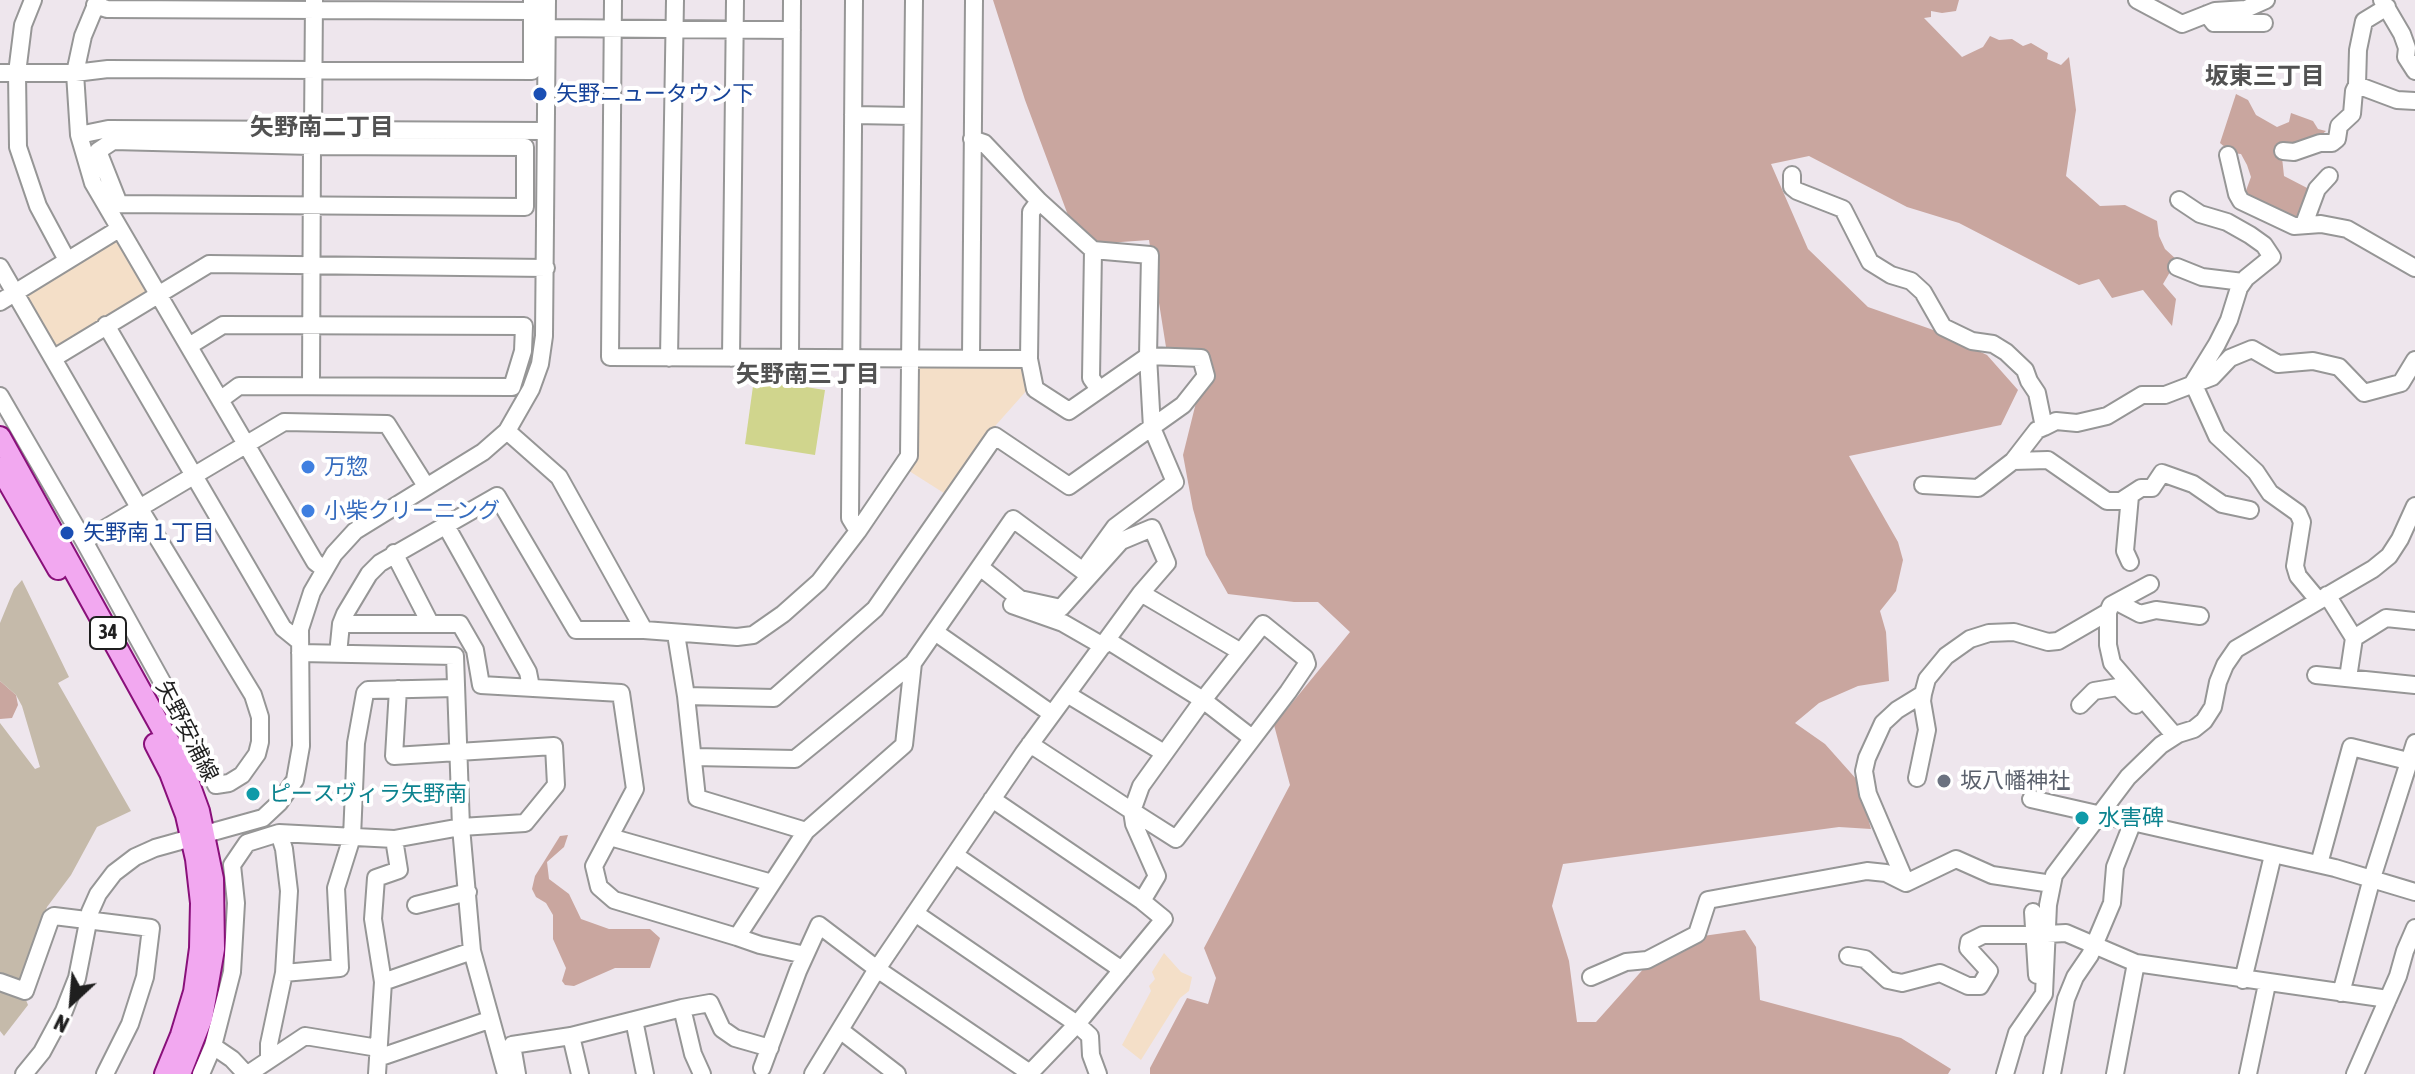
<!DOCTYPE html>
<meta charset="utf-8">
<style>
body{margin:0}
#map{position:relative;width:2415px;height:1074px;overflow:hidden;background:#eee6ed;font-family:"Asap Condensed",sans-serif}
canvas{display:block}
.north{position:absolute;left:32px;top:962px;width:80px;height:80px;-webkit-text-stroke:6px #fff;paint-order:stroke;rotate:206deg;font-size:22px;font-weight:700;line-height:32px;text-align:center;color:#1f1f1f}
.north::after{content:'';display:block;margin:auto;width:28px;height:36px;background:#1f1f1f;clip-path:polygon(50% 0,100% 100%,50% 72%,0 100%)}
</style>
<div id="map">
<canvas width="2415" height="1074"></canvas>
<div class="north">N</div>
</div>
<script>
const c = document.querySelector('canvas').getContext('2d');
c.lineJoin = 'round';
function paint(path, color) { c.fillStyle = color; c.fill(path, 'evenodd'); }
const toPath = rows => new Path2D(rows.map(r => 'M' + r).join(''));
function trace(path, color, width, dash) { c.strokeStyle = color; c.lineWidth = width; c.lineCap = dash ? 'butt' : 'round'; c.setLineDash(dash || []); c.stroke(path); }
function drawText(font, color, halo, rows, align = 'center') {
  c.font = font + ' "Asap Condensed","Noto Sans JP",sans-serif'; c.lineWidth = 8; c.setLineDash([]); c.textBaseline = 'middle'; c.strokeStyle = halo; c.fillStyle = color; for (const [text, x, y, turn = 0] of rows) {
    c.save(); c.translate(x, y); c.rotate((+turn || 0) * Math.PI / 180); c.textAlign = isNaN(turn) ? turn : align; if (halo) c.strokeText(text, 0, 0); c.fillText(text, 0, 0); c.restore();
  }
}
paint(toPath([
 [993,0,1959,0,1956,11,1942,13,1931,11,1931,17,1924,18,1962,57,1983,47,1990,36,1999,40,2012,39,2023,46,2031,43,2048,53,2047,59,2061,65,2069,57,2076,110,2066,176,2100,206,2125,205,2157,221,2159,236,2165,249,2177,260,2163,284,2176,299,2172,326,2143,290,2112,298,2099,279,2079,285,1959,223,1907,207,1809,156,1771,164,1808,249,1868,307,1939,332,1987,355,2018,390,2001,425,1849,456,1898,542,1903,560,1896,591,1880,611,1886,632,1889,681,1858,686,1819,703,1795,723,1825,744,1858,781,1871,829,1839,827,1563,864,1552,906,1569,961,1577,1022,1596,1022,1655,956,1703,936,1745,930,1756,947,1760,1000,1901,1038,1951,1069,1948,1074,1150,1074,1150,1068,1187,998,1208,1004,1216,978,1204,948,1290,785,1274,725,1350,632,1318,602,1294,602,1228,594,1206,555,1193,509,1183,455,1208,354,1166,347,1149,240,1093,244,1072,226,1025,100],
 [2236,94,2248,100,2256,115,2277,127,2289,122,2291,113,2313,121,2318,129,2326,131,2319,137,2281,148,2284,176,2311,190,2300,220,2244,196,2251,177,2247,165,2241,154,2232,153,2220,143],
 [0,681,16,695,18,705,12,718,0,719],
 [568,835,564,847,547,862,549,879,569,894,581,919,609,929,650,929,660,938,650,968,615,968,574,986,565,985,562,981,566,968,553,939,553,915,546,903,536,897,532,889,535,876,560,836]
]), '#c9a69f');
paint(toPath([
 [22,580,69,677,58,683,131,811,97,827,71,875,47,907,23,985,0,979,0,723,35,769,40,767,22,706,16,695,0,681,0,623,14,589],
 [0,988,26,1000,28,1005,4,1036,0,1031]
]), '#c5baaa');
paint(toPath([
 [114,239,121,242,147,286,145,292,58,347,52,345,24,299,27,290],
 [921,363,1022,365,1027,370,1028,389,996,425,947,495,906,469,917,368],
 [1164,953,1181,972,1192,977,1189,991,1180,998,1141,1060,1122,1045,1151,991,1149,986,1155,979,1152,972]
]), '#f4dfc8');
paint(toPath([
 [754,379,825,390,815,455,745,444]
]), '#d0d58d');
const minor = toPath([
 [33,0,23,25,17,73,18,147,38,206,67,260],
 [98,0,83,36,75,73,79,135,93,183,315,562,324,569],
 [613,0,610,357,1029,359],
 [854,0,850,518,858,531],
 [2137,0,2182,24,2215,11,2246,9,2266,0],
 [2382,0,2402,34,2407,48,2406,57,2415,71],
 [95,5,107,9,532,11],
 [2207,14,2214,23,2264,23],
 [547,28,792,30],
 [0,73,75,73,108,69,532,71,532,0],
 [2357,85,2358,50,2364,21,2387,7],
 [853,115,912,116],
 [313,131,314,0],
 [79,135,108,129,545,131],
 [972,139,984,143,1039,201,1093,250,1091,378,1099,389],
 [113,141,312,146,525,147,525,207,119,204,98,151,113,141],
 [2283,151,2294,152,2320,143,2332,143,2337,139,2339,126,2352,114,2354,91,2357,85,2397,100,2415,101],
 [2228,155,2237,194,2241,201,2294,226,2321,224,2347,229,2415,268],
 [1792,175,1792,187,1797,191,1843,209,1870,262,1891,275,1911,281,1923,292,1943,327,1972,341,1993,344,2006,352,2025,370,2029,381,2037,393,2044,427],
 [2179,200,2200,214,2227,222,2250,235,2264,245,2272,257,2246,278,2239,288,2229,320,2217,344,2193,383],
 [2304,224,2317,189,2329,176],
 [0,267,140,509,253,695,260,717,260,742,257,754,242,775,229,783,216,785,197,745,84,541,0,396],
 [2177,267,2202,277,2243,282],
 [0,302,119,229],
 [106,325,283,628,299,641],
 [189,346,223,325,524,326,523,351,512,387,239,386,220,400],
 [54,358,209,264,546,268],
 [669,358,675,0],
 [731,358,735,0],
 [790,358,792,0],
 [971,358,974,0],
 [2193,383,2217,436,2256,472,2270,493,2298,513,2302,522,2295,566,2298,576,2318,600],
 [311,385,312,146],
 [507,431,559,477,644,630,737,637,753,635,783,614,819,582,858,531,909,456,914,0],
 [2013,461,2048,460,2107,501,2121,501,2141,488,2152,488,2162,473,2193,484,2222,504,2250,510],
 [1923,485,1978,488,2013,461,2037,430,2044,427,2056,421,2077,423,2107,416,2142,395,2165,395,2212,377,2230,358,2252,349,2278,364,2313,361,2339,367,2364,393,2401,383,2415,360],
 [445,524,528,672,531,687],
 [84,541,284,422,387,424,426,486],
 [394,553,430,623],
 [2130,562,2125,551,2130,496],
 [2150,584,2111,605,2108,612,2108,645,2112,663,2175,736],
 [1141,593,1241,652],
 [2327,595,2354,638,2348,678],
 [2117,602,2140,614,2156,610,2200,616],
 [1012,605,1063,623,1103,646],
 [341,624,460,624,475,650,481,685,621,693,635,789,594,866,599,887,614,900,737,937,806,831,904,745,913,663],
 [935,632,1052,714],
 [676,634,686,696,697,798,806,831],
 [2354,638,2386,618,2415,621],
 [1107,640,1203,700,1252,738],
 [300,653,455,656,461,827,472,951,506,1074],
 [338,654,341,624,345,614,369,574,380,563,497,496,576,630,644,630],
 [2316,675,2415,685],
 [1067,694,1164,753],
 [1923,694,1897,710,1883,723,1867,758,1864,771,1868,794,1906,883,1956,859,1992,875,2052,884],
 [686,696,774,698,875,609,995,436,1069,486,1183,405,1206,376,1201,358,1148,356,1069,411,1035,389,1029,359,1031,212,1039,201],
 [2080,705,2094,691,2118,687,2136,705],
 [1030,744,1132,811,1176,839,1288,692,1307,664,1305,658,1263,624,1203,700,1141,786,1132,811,1134,824,1157,876,1142,901],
 [694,757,795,759,913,663,1013,519,1083,571,1115,527,1175,482,1152,428,1148,356,1150,255,1093,250],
 [1917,778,1927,730,1922,701,1923,694,1927,679,1946,656,1970,639,1989,633,2014,632,2048,642,2058,641,2108,612],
 [992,799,1142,901,1164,919,1077,1024,1029,1074],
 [2031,799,2335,868,2415,892],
 [610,837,772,883],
 [955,855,1122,970],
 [2319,864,2351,747,2408,761],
 [416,905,468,892],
 [2033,912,2037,975],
 [915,913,1077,1024,1090,1036,1091,1055,1098,1074],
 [2047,934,2066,933,2136,963,2388,999],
 [737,937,760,945,805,955],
 [1848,956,1865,959,1888,980,1902,983,1940,973,1968,986,1980,986,1989,971,1968,948,1969,942,1983,935,2036,935],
 [284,973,340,968,336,888,352,837,356,743,365,693,368,690,456,688],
 [1591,977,1626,962,1647,960,1697,934,1708,900,1867,871,1886,873,1906,883],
 [2243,980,2273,855],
 [0,982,25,991,51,918,54,916,151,928,145,977,130,1024,105,1074],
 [383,982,472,951],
 [2341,993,2372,878,2415,743],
 [682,1008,693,1054,702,1074],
 [634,1020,645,1074],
 [840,1030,897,1074],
 [571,1036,580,1074],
 [213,1046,232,1059,246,1074],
 [269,1058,269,1044,284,973,289,891,284,849,279,833,394,839,461,827,525,823,556,785,554,746,394,756,398,689],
 [378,1058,489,1020],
 [762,1068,798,971,819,925,877,969,1030,1073],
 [24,1074,42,1052,64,1011,77,978,90,912,98,894,114,873,135,857,155,848,263,818,279,803,295,780,301,746,300,629,312,592,334,554,355,531,483,452,507,431,531,389,540,364,544,336,547,0],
 [201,1074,213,1046,232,972,236,903,232,865,247,843,279,833],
 [248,1074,305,1036,378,1048],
 [377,1074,383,982,373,919,376,878,399,870,394,839],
 [517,1074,512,1045,571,1036,682,1008,710,1003,722,1029,735,1038,770,1048],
 [813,1074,877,969,1023,754,1141,593,1167,563,1152,528,1121,541,1061,608,1020,599,980,567],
 [2005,1074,2017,1033,2044,994,2048,905,2054,875,2063,863,2128,777,2161,745,2178,734,2194,729,2204,721,2213,707,2218,682,2225,665,2236,649,2373,569,2389,556,2400,539,2415,506],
 [2052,1074,2066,999,2075,977,2090,955,2112,903,2115,867,2132,824],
 [2115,1074,2136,963],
 [2248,1074,2267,984],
 [2355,1074,2398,976,2405,951,2415,928]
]);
const major = toPath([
 [0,437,183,767,199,811,213,879,214,949,202,1018,180,1074],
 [0,468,58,569],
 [155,744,170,773,186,815,196,859,201,903,200,948,194,992,181,1035,165,1074]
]);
trace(minor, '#969696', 20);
trace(major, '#89107a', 24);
trace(minor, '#fff', 16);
trace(major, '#f2a8f0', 20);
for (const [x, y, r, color] of [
 [540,94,8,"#1a4fb4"],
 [308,467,8,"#3f7fe0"],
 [308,511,8,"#3f7fe0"],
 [67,533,8,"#1a4fb4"],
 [1944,781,8,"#6b7280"],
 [253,794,8,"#0f9aa8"],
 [2082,818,8,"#0f9aa8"]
]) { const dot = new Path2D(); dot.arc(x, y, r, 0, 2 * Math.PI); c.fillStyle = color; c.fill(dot); trace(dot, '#fff', 3); }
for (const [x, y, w] of [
 [108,633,36]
]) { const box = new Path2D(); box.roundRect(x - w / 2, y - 16, w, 32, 6); c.fillStyle = '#fff'; c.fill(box); trace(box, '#1f1f1f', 2); }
drawText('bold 20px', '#1f1f1f', null, [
 ["34",108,633]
]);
drawText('22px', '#164399', '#fff', [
 ["矢野ニュータウン下",556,94],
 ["矢野南１丁目",83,533]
], 'left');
drawText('22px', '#366cbe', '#fff', [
 ["万惣",324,467],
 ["小柴クリーニング",324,511]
], 'left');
drawText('22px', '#1f1f1f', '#fff', [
 ["矢野安浦線",187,731,63]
]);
drawText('22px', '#5b616d', '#fff', [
 ["坂八幡神社",1960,781]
], 'left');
drawText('22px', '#0d838f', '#fff', [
 ["ピースヴィラ矢野南",269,794],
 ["水害碑",2098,818]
], 'left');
drawText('bold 24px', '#525252', '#fff', [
 ["坂東三丁目",2265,76],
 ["矢野南二丁目",322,127],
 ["矢野南三丁目",808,374]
]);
</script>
